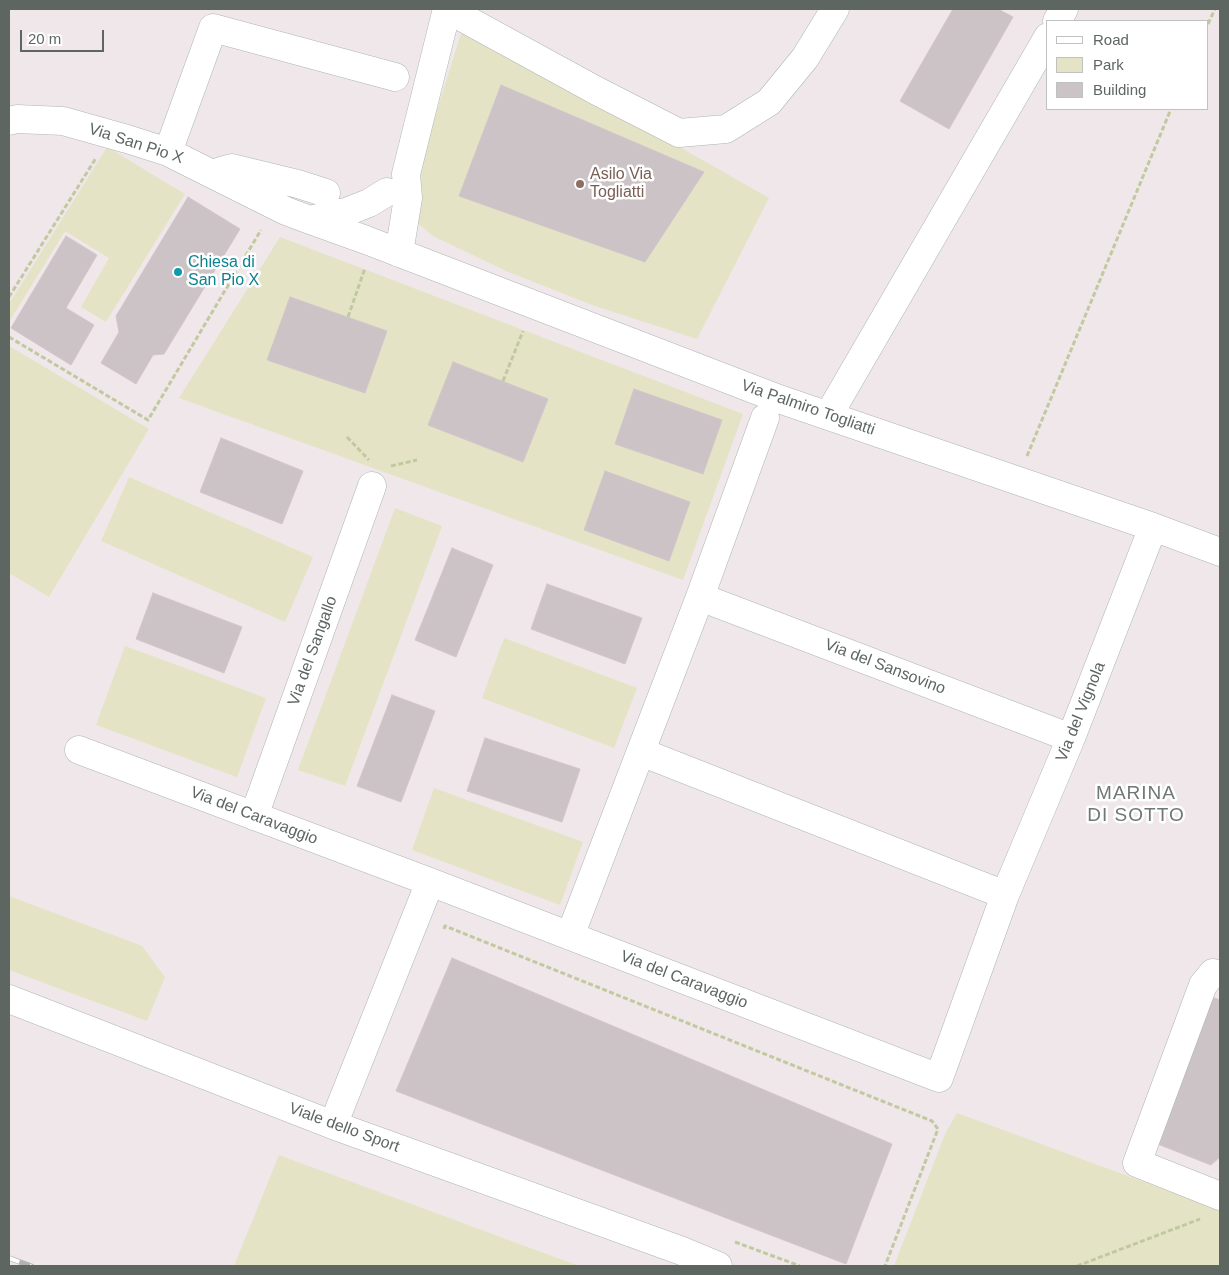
<!DOCTYPE html>
<style>
body{margin:0}
#map{position:relative;width:1229px;height:1275px;overflow:hidden;background:#efe7e9;font-family:Arial,sans-serif}
canvas{display:block}
.frame{position:absolute;inset:0;border:10px solid #5e6662;pointer-events:none}
.legend{position:absolute;left:1046px;top:20px;width:162px;height:90px;box-sizing:border-box;background:#fff;border:1px solid #bfc2c0;margin:0;padding:6px 9px;list-style:none;font-size:15px;color:#5e6662}
.legend li{display:flex;align-items:center;gap:10px;height:25px}
.legend b{width:25px;border:1px solid #bfc2c0}
.scale{position:absolute;left:20px;top:30px;width:84px;height:22px;box-sizing:border-box;border:2px solid #5e6662;border-top:0;padding-left:6px;font-size:15px;line-height:18px;white-space:nowrap;color:#5e6662;-webkit-text-stroke:4px #fff;paint-order:stroke}
</style>
<div id="map">
<canvas width="1229" height="1275"></canvas>
<div class="frame"></div>
<ul class="legend">
<li><b style="height:6px;background:#fff"></b>Road</li>
<li><b style="height:14px;background:#e5e3c5"></b>Park</li>
<li><b style="height:14px;background:#cbc3c6"></b>Building</li>
</ul>
<div class="scale">20 m</div>
</div>
<script>
const c = document.querySelector('canvas').getContext('2d');
c.lineJoin = 'round';
function paint(path, color) { c.fillStyle = color; c.fill(path, 'evenodd'); }
const toPath = rows => new Path2D(rows.map(r => 'M' + r).join(''));
function trace(path, color, width, dash) { c.strokeStyle = color; c.lineWidth = width; c.lineCap = dash ? 'butt' : 'round'; c.setLineDash(dash || []); c.stroke(path); }
function drawText(font, color, halo, rows, align = 'center') {
  c.font = font + ' Arial,sans-serif'; c.lineWidth = 5; c.setLineDash([]); c.textBaseline = 'middle'; c.strokeStyle = halo; c.fillStyle = color; for (const [text, x, y, turn = 0] of rows) {
    c.save(); c.translate(x, y); c.rotate((+turn || 0) * Math.PI / 180); c.textAlign = isNaN(turn) ? turn : align; if (halo) c.strokeText(text, 0, 0); c.fillText(text, 0, 0); c.restore();
  }
}
paint(toPath([
 [464,24,769,198,697,339,592,305,506,271,433,236,415,221,416,177],
 [107,147,185,194,106,322,81,307,109,258,65,231,9,322,9,304],
 [280,237,743,414,683,580,179,398],
 [9,346,149,429,49,597,9,573],
 [129,477,313,557,285,622,101,541],
 [395,508,442,526,345,786,298,770],
 [504,638,637,688,614,748,482,698],
 [125,646,266,698,237,777,96,725],
 [434,788,583,842,560,905,412,850],
 [9,896,142,946,165,977,147,1021,9,970],
 [957,1113,1220,1210,1220,1266,894,1266,945,1134],
 [279,1155,579,1266,234,1266]
]), '#e5e3c5');
const building = toPath([
 [953,9,998,9,1013,17,949,129,900,101,953,9],
 [501,85,704,172,645,262,459,196,501,85],
 [188,197,240,229,164,354,153,355,136,384,101,363,119,332,116,316,188,197],
 [66,236,97,255,66,308,94,325,71,365,11,328,66,236],
 [290,297,387,331,365,393,267,360,290,297],
 [453,362,548,399,523,462,428,425,453,362],
 [634,389,722,420,703,474,615,444,634,389],
 [221,438,303,471,282,524,200,492,221,438],
 [605,471,690,502,669,561,584,530,605,471],
 [452,548,493,565,456,657,415,640,452,548],
 [547,584,642,618,625,664,531,629,547,584],
 [153,593,242,627,224,673,136,639,153,593],
 [392,695,435,711,401,802,357,786,392,695],
 [485,738,580,769,562,822,467,791,485,738],
 [452,958,892,1144,846,1264,396,1091,452,958],
 [1206,995,1220,1000,1220,1157,1211,1165,1150,1141,1206,995]
]);
paint(building, '#cbc3c6');
trace(building, '#d4c5cb', 1);
const minor = toPath([
 [447,9,597,91,679,133,726,129,769,102,805,58,835,9],
 [1057,21,1064,9],
 [9,121,17,119,63,121,127,139,168,152,286,211,310,220,366,240,779,399,1153,527,1220,552],
 [168,152,213,28,395,77],
 [221,171,232,168,298,184,326,193],
 [310,220,346,212,369,203,387,192],
 [399,253,408,198,406,174,447,9],
 [828,416,1048,37],
 [700,597,1071,738],
 [79,750,430,882,939,1078,1005,895,1071,738,1153,527],
 [641,752,1005,895],
 [254,816,372,486],
 [570,936,700,597,765,418],
 [1213,973,1203,985,1137,1163,1220,1196],
 [9,999,333,1125,682,1251,718,1266],
 [333,1125,430,882]
]);
trace(minor, '#afb5b3', 29);
trace(toPath([
 [1208,24,1215,9],
 [9,297,96,158],
 [348,317,365,268],
 [9,337,148,420,261,230],
 [503,381,523,331],
 [347,437,369,460],
 [1027,456,1171,109],
 [391,466,417,460],
 [444,929,445,926,932,1121,938,1129,885,1266],
 [735,1242,800,1266],
 [1077,1266,1200,1219]
]), '#c1c9a0', 3, [5, 2.5]);
trace(minor, '#fff', 28);
const rail = toPath([
 [9,1258,31,1266]
]);
trace(rail, '#b1b2b2', 5.5);
trace(rail, '#fff', 4, [11]);
for (const [x, y, r, color] of [
 [580,184,5,"#8d6e63"],
 [178,272,5,"#0f9aa8"]
]) { const dot = new Path2D(); dot.arc(x, y, r, 0, 2 * Math.PI); c.fillStyle = color; c.fill(dot); trace(dot, '#fff', 2); }
drawText('16px', '#5e6662', '#fff', [
 ["Via San Pio X",136,144,18],
 ["Via Palmiro Togliatti",808,408,19],
 ["Via del Sangallo",313,651,-70],
 ["Via del Sansovino",885,667,21],
 ["Via del Vignola",1081,712,-68],
 ["Via del Caravaggio",254,816,21],
 ["Via del Caravaggio",684,980,21],
 ["Viale dello Sport",344,1128,20]
]);
drawText('16px', '#785e54', '#fff', [
 ["Asilo Via",590,175],
 ["Togliatti",590,193]
], 'left');
drawText('16px', '#0d838f', '#fff', [
 ["Chiesa di",188,263],
 ["San Pio X",188,281]
], 'left');
c.letterSpacing = '1px';
drawText('19px', '#6f7873', '#fff', [
 ["MARINA",1136,794],
 ["DI SOTTO",1136,816]
]);
c.letterSpacing = '0px';
</script>
